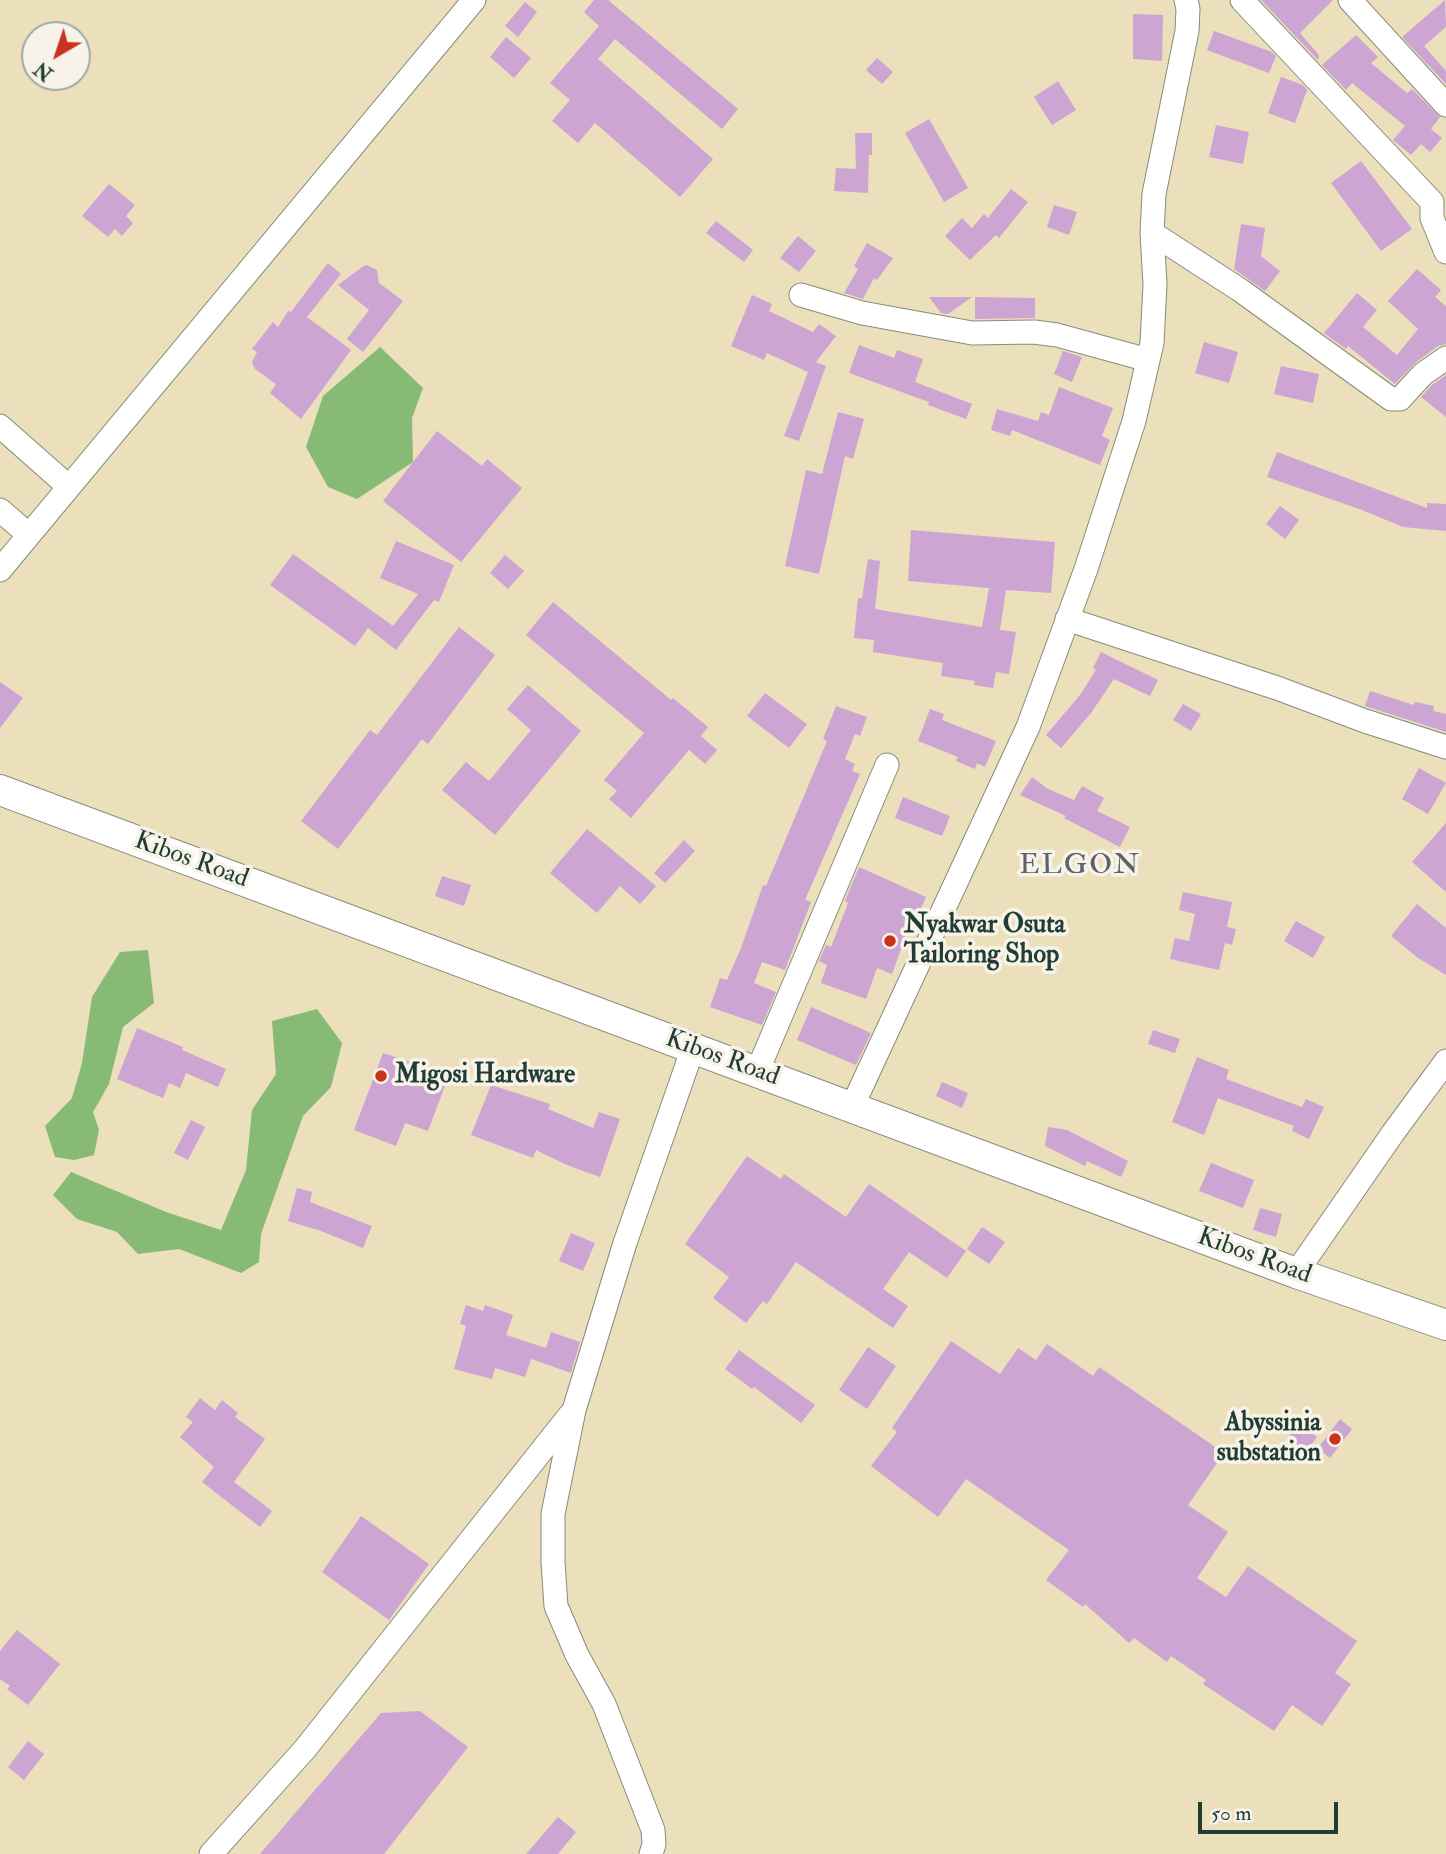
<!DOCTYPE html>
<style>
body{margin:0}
#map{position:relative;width:1446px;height:1854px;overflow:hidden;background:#ebdfbc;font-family:"IM FELL Double Pica",serif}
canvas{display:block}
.north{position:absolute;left:21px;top:21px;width:70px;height:70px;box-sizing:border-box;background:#f7f3e8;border:2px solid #a1aaa0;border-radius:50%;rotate:219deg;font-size:19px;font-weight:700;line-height:28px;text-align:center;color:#1f3d34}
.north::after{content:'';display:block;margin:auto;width:24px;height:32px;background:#c8321e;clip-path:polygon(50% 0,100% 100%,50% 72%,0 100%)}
.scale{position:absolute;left:1198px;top:1802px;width:140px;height:32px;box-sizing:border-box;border:4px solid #1f3d34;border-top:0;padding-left:9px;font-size:21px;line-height:24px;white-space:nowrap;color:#1f3d34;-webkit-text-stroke:5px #f7f3e8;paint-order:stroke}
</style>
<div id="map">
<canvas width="1446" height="1854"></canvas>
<div class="north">N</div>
<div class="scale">50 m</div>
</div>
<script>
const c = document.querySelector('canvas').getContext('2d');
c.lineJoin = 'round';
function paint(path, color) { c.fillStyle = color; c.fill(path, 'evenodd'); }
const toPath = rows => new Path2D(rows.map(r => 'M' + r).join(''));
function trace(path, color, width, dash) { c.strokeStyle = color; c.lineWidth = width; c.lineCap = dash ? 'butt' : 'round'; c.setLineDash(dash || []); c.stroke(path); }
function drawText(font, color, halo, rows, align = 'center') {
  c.font = font + ' "IM FELL Double Pica",serif'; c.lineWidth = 7; c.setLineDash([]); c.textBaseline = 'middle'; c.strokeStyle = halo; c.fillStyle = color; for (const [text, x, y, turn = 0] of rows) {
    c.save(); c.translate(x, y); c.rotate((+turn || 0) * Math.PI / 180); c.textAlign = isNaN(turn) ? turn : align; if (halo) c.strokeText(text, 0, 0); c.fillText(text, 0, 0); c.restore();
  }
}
paint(toPath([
 [380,347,423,388,412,418,413,462,357,499,328,487,306,447,323,396],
 [148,950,154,1003,123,1027,109,1084,93,1112,99,1130,94,1155,74,1160,55,1157,45,1126,72,1098,82,1063,92,997,120,952],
 [317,1009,342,1043,331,1087,303,1116,261,1234,259,1262,241,1273,179,1249,138,1254,117,1232,77,1219,53,1195,71,1172,166,1212,221,1230,246,1170,252,1110,276,1074,272,1021]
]), '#87bb75');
paint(toPath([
 [594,0,608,0,738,109,722,129,615,39,598,59,713,159,680,197,595,123,578,143,552,121,570,100,550,83,599,26,584,12],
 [1261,0,1333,0,1300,33,1319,55,1318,60],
 [1445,0,1446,27,1424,46,1446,71,1446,84,1402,37],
 [525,2,537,12,518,37,505,26],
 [1133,14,1163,15,1162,61,1133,59],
 [1214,31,1272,52,1276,56,1269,73,1207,50],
 [1356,35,1378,57,1371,63,1407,93,1412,89,1440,117,1431,129,1442,138,1430,152,1421,144,1411,155,1393,140,1405,126,1352,83,1346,90,1322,65],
 [506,37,531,58,514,78,490,57],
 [877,58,893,72,882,84,866,70],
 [1281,77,1303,85,1307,90,1295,123,1268,113],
 [1058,81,1076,110,1052,125,1034,97],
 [929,119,968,188,944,202,905,133],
 [1216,125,1249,132,1243,164,1209,157],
 [855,133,872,133,872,155,869,155,868,193,834,191,836,168,856,169],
 [1361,161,1412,229,1381,251,1331,183],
 [109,184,135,205,126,216,133,223,122,236,115,229,108,237,82,216],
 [1011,189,1028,202,999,238,996,235,970,260,945,236,962,218,972,228,984,214,988,218],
 [1054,205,1077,212,1069,235,1047,227],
 [716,221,753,250,744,262,706,233],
 [1241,224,1265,228,1261,256,1280,271,1265,291,1234,269],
 [798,236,816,251,799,272,780,258],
 [867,243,893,258,877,280,874,278,863,299,844,293,858,269,854,266],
 [328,263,341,274,307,317,351,350,301,419,270,393,276,384,255,369,252,362,257,352,252,349,273,322,278,327,288,311,291,312],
 [367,265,377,270,379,283,403,301,363,352,347,339,369,310,338,285,362,267],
 [1417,269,1441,290,1435,297,1446,306,1446,344,1438,346,1415,363,1395,384,1348,346,1346,349,1324,333,1357,293,1377,310,1363,327,1397,355,1418,329,1388,301],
 [752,295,772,304,769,311,813,332,819,324,836,336,816,362,826,366,799,441,784,436,808,372,767,353,764,360,731,346],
 [929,297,972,297,948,314,941,313],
 [975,297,1035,298,1035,318,975,319],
 [1204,342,1238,352,1229,383,1195,373],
 [859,345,894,358,897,350,923,359,915,382,972,404,966,419,928,405,929,402,849,373],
 [1063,351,1082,357,1072,382,1054,374],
 [1281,366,1319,374,1313,403,1274,394],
 [1446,375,1446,417,1421,397,1432,385],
 [1059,387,1113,408,1102,436,1110,440,1100,465,1012,430,1010,436,991,430,997,409,1038,421,1041,412,1049,415],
 [838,412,864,419,853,459,845,456,819,574,785,566,806,470,822,474],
 [437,431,482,466,487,459,522,488,461,562,383,501],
 [1277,452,1427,508,1427,503,1446,504,1446,531,1403,527,1362,510,1267,477],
 [1280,506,1299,520,1285,539,1266,524],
 [911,530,1055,542,1051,593,1006,590,1000,630,1016,632,1009,674,996,672,993,688,974,685,975,681,941,676,943,663,873,652,874,640,854,638,858,598,862,598,868,559,880,561,875,609,982,627,989,588,908,581],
 [396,541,454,565,439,602,434,600,396,650,368,628,355,646,270,585,293,554,393,626,418,594,380,578],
 [505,555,524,571,508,589,490,573],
 [553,602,671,700,673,698,708,727,701,736,717,750,705,764,689,750,631,818,609,799,617,791,604,780,644,733,526,635],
 [459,627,495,655,428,744,422,739,338,849,301,821,370,730,377,735],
 [1101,652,1158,680,1150,696,1114,679,1091,713,1061,748,1046,735,1080,695,1096,670,1093,668],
 [0,682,23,698,0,728],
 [528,685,581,731,495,835,442,790,466,762,489,781,531,730,507,709],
 [1370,691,1414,705,1415,702,1434,706,1433,711,1446,714,1446,732,1365,706],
 [765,693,807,724,789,748,747,716],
 [1183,704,1201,714,1191,731,1173,720],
 [836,706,867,717,860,736,855,734,845,759,855,764,852,771,860,774,805,900,811,902,785,970,762,962,754,983,776,992,762,1025,710,1007,720,978,727,980,741,948,763,885,766,886,827,741,823,739],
 [930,709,944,714,942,720,996,741,985,767,977,763,975,769,956,761,958,757,918,741],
 [1419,768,1446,783,1428,814,1402,799],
 [1032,777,1048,789,1074,800,1082,786,1104,798,1097,811,1130,827,1120,847,1064,818,1066,816,1020,795],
 [903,797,950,816,942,836,895,818],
 [1446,823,1446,892,1412,862],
 [587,829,656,886,640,904,620,886,597,913,550,873],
 [684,840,695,851,665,883,654,873],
 [859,867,926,897,911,931,908,930,892,974,877,968,866,999,821,983,827,965,819,961,826,945,831,947,848,903,845,901],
 [442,876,471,885,464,906,435,896],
 [1183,892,1232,902,1227,927,1236,929,1232,945,1225,943,1219,970,1170,959,1175,938,1189,941,1195,914,1179,910],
 [1417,904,1446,928,1446,975,1418,958,1391,936],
 [1296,921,1325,937,1313,958,1284,941],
 [811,1007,871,1033,856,1065,797,1040],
 [137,1028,183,1047,182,1050,226,1069,218,1087,186,1073,180,1088,169,1083,163,1098,117,1079],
 [1153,1030,1180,1039,1175,1053,1148,1044],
 [383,1053,449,1075,428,1131,405,1123,396,1146,354,1130],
 [1197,1057,1229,1070,1226,1079,1302,1107,1306,1099,1324,1107,1309,1139,1292,1131,1294,1126,1218,1098,1204,1135,1172,1122],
 [942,1082,968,1093,962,1108,936,1096],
 [491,1085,550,1104,548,1109,593,1128,599,1112,620,1119,600,1177,567,1165,536,1150,533,1158,471,1135],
 [191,1120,205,1127,188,1160,174,1153],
 [1048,1127,1067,1130,1128,1161,1121,1177,1087,1161,1085,1166,1045,1146],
 [747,1156,781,1179,784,1174,846,1217,869,1184,966,1251,947,1278,909,1252,883,1289,908,1306,893,1328,796,1262,767,1304,763,1301,746,1323,713,1298,729,1277,685,1244],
 [1211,1163,1254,1180,1243,1208,1199,1191],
 [297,1188,312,1192,310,1202,372,1226,363,1248,321,1231,288,1221],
 [1260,1208,1282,1214,1276,1237,1253,1230],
 [982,1227,1005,1242,989,1264,967,1249],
 [571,1233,595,1243,583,1271,559,1261],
 [466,1305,483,1311,485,1305,513,1315,506,1335,546,1348,551,1332,580,1342,571,1373,531,1359,525,1377,495,1368,492,1379,454,1369,466,1326,460,1324],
 [951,1341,1000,1374,1018,1348,1036,1360,1047,1344,1093,1376,1099,1367,1224,1453,1188,1505,1228,1532,1197,1578,1226,1597,1248,1566,1357,1641,1335,1673,1351,1684,1322,1726,1292,1705,1274,1731,1203,1684,1206,1680,1171,1656,1167,1662,1134,1638,1129,1643,1085,1604,1083,1607,1046,1580,1069,1550,966,1479,938,1517,871,1466,897,1432,892,1428],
 [868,1347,896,1366,867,1409,839,1390],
 [739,1350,815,1405,801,1423,754,1387,752,1389,725,1369],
 [200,1398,215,1410,222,1400,238,1413,235,1417,265,1439,234,1482,272,1511,260,1527,202,1482,214,1467,180,1437,193,1422,186,1417],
 [1284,1412,1317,1437,1306,1452,1294,1442,1296,1439,1275,1424],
 [1340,1419,1352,1429,1330,1458,1318,1448],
 [361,1516,429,1564,389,1620,322,1572],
 [17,1630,60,1664,28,1705,7,1689,10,1686,0,1679,0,1651],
 [420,1711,468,1747,384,1854,260,1854,381,1713],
 [28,1741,44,1754,24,1780,8,1767],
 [558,1817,576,1832,558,1854,526,1854]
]), '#cca5d3');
const minor = toPath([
 [1242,0,1432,202,1432,218,1446,252],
 [1350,0,1446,105],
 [1152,233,1240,290,1391,399,1400,399,1423,374,1446,358],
 [801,295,862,313,972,333,1034,332,1057,335,1148,360],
 [0,426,69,487],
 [0,510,29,535],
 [0,570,474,0],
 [1067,619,1277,688,1365,721,1446,747],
 [757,1072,887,765],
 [852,1107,1028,727,1086,569,1134,421,1152,343,1155,284,1152,233,1154,194,1187,31,1188,9,1186,0],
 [1296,1273,1393,1133,1446,1061],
 [211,1854,305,1749,570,1415],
 [651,1854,654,1844,653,1830,604,1704,577,1655,556,1606,553,1562,553,1514,574,1410,625,1243,693,1048]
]);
const major = toPath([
 [0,790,1296,1273,1446,1325]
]);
trace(minor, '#858e78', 25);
trace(major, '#858e78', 32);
trace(minor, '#fff', 23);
trace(major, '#fff', 30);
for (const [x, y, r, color] of [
 [890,941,7,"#c8321e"],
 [381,1076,7,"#c8321e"],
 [1335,1439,7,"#c8321e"]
]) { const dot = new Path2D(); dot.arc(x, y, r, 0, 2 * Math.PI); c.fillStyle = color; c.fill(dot); trace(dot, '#f7f3e8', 2.5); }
drawText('26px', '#1f3d34', '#f7f3e8', [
 ["Kibos Road",191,861,20],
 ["Kibos Road",722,1059,20],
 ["Kibos Road",1254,1257,20]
]);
drawText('bold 26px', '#1f3d34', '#f7f3e8', [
 ["Nyakwar Osuta",904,926],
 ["Tailoring Shop",904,956],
 ["Migosi Hardware",395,1076],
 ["Abyssinia",1321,1424,"right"],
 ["substation",1321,1454,"right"]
], 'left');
c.letterSpacing = '2px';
drawText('28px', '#5c616c', '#f7f3e8', [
 ["ELGON",1080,867]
]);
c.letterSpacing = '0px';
</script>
